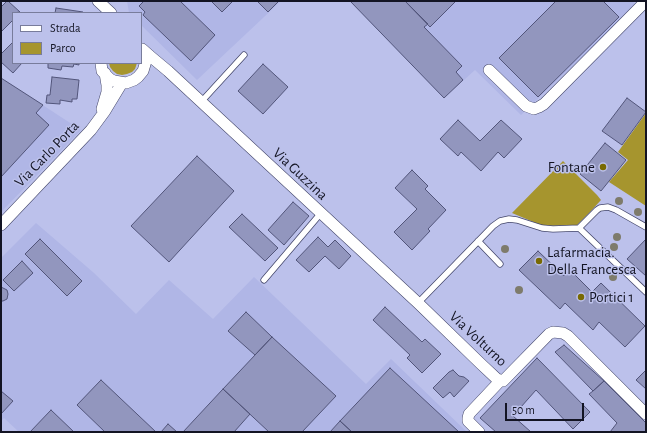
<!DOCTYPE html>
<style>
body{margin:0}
#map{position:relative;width:647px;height:433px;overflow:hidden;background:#bcc1eb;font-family:"Alegreya Sans",sans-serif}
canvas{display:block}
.frame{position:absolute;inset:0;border:2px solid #131423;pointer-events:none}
.legend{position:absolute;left:12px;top:12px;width:130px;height:52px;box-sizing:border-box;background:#bcc1eb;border:1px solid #787c9b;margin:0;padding:5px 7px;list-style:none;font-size:12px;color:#131423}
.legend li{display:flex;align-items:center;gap:8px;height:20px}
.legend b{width:20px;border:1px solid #787c9b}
.scale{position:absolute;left:505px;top:403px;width:79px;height:18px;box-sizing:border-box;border:2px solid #131423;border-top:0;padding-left:5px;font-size:12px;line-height:14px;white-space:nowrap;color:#131423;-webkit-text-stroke:3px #bcc1eb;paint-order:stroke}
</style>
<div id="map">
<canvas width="647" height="433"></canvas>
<div class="frame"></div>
<ul class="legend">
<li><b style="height:5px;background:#fff"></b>Strada</li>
<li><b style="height:11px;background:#a6952e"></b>Parco</li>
</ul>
<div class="scale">50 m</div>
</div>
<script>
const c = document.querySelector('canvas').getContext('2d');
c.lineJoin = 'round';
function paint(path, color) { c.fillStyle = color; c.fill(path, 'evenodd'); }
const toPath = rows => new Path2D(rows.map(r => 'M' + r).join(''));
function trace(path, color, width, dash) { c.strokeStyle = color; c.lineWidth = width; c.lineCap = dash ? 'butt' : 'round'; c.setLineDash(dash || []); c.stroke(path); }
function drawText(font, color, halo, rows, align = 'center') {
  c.font = font + ' "Alegreya Sans",sans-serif'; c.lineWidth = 3; c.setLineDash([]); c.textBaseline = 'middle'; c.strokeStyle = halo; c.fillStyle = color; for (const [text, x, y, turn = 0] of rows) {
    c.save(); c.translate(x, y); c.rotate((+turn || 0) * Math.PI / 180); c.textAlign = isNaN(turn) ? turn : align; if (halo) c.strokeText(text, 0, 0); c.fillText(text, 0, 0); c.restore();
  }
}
paint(toPath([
 [127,1,281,1,197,80,141,25,141,13,129,13],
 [350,1,632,1,636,5,521,115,475,70,444,98],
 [1,78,81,130,1,212],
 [36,223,94,273,136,314,169,280,213,319,254,277,366,384,391,359,467,432,19,432,4,418,1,421,1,258]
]), '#b0b6e6');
paint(toPath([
 [109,63,137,63,135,69,132,72,127,74,122,75,117,74,113,71,110,67],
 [646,113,646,206,609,182,628,160,618,152],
 [563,161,597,195,601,200,590,212,577,225,543,226,512,213]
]), '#a6952e');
const building = toPath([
 [7,1,8,1,20,12,13,13,13,20,1,32,1,7,7,1],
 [144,1,180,1,215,35,191,61,143,15,145,12,139,6,144,1],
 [211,1,233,1,222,12,211,1],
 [257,1,279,1,268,12,257,1],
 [350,1,405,1,428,24,424,27,462,66,456,72,463,80,444,98,350,1],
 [405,1,456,1,430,27,405,1],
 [556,1,603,1,619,17,538,97,499,58,556,1],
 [56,8,83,12,83,13,55,13,56,8],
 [13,42,13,63,22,63,13,73,1,62,1,54,13,42],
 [48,63,79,63,79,65,74,64,73,67,62,66,61,70,48,68,48,63],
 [263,64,288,87,263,114,238,91,263,64],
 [52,77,79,80,77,99,72,99,72,102,60,100,60,104,46,103,47,95,50,95,52,77],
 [1,78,43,105,36,113,49,125,1,177,1,78],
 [627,98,646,112,622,145,602,131,627,98],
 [458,120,480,141,501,120,522,139,504,158,498,152,481,171,461,152,458,156,440,139,458,120],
 [605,143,626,160,601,191,580,174,605,143],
 [197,156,234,191,169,262,131,226,197,156],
 [412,170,428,186,425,189,446,210,428,229,430,231,412,250,394,232,417,209,395,188,412,170],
 [293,202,309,216,284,245,268,230,293,202],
 [242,214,278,248,265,261,229,227,242,214],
 [318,237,328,247,335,240,351,256,339,269,325,256,309,272,296,260,318,237],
 [40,239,82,281,67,296,25,254,40,239],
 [646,239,646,276,627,259,646,239],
 [538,251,564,276,570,270,592,292,601,283,645,326,625,347,599,322,593,330,565,303,560,309,519,270,538,251],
 [22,261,33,273,14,291,3,280,22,261],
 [1,287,7,290,8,294,7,299,3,301,1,301,1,287],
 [385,307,422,342,425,339,441,354,422,373,407,358,410,355,373,320,385,307],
 [246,312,272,337,255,355,228,331,246,312],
 [272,337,336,396,302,432,269,432,223,389,272,337],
 [564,345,604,381,593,391,555,352,564,345],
 [537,358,590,412,573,429,536,390,513,416,531,432,496,432,480,418,537,358],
 [390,368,459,432,352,432,340,421,390,368],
 [453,370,459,376,464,377,469,381,454,397,450,392,443,398,433,388,449,372,453,370],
 [646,370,646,389,636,380,646,370],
 [101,380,156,432,105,432,77,405,101,380],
 [604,381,646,423,646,432,610,432,617,423,589,394,593,391,604,381],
 [223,389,250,414,234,432,183,432,223,389],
 [1,391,13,401,1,414,1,391],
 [51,410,74,432,30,432,51,410],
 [340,421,352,432,330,432,340,421],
 [168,424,177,432,161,432,168,424]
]);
paint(building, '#9296be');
trace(building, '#52557a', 1);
const service = toPath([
 [201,102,244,55],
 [579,228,597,210,600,208,608,207,616,210,646,227],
 [478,241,500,264],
 [264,280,321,213],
 [418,303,493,226,500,221,509,219,517,220,542,228,553,229,579,228,646,292]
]);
const minor = toPath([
 [98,1,111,13],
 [142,49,150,56,168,71,418,303,481,364,497,379,503,381,505,379,549,334,553,332,563,333,568,336,646,414],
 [101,63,102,71,110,79,114,81,126,83,134,80,138,77,143,71,146,61,145,53,143,50],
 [489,70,526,106,534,109,539,107,544,104,642,5],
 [102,109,107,92,107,85,105,73],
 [1,225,91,130,105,111,122,83],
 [479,432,468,421,468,418,469,414,500,381]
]);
trace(service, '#44476b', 7);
trace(minor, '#44476b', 12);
trace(service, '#fff', 5.5);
trace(minor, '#fff', 11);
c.fillStyle = '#7e7b6b';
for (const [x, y] of [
 [619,201],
 [638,212],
 [617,237],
 [614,247],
 [505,249],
 [613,277],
 [519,290]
]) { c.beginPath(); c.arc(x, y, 4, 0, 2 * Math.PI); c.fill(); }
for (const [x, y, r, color] of [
 [603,167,4,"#796a02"],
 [539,261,4,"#796a02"],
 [581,297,4,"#796a02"]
]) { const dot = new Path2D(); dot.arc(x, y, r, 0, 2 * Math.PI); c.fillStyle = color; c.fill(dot); trace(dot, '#bcc1eb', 1.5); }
drawText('15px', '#131423', '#bcc1eb', [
 ["Via Carlo Porta",47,154,-46],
 ["Via Guzzina",300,174,43],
 ["Via Volturno",478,339,43]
]);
drawText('15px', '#131423', '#bcc1eb', [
 ["Fontane",595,167,"right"],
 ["Lafarmacia.",547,252],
 ["Della Francesca",547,269],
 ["Portici 1",589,297]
], 'left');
</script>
